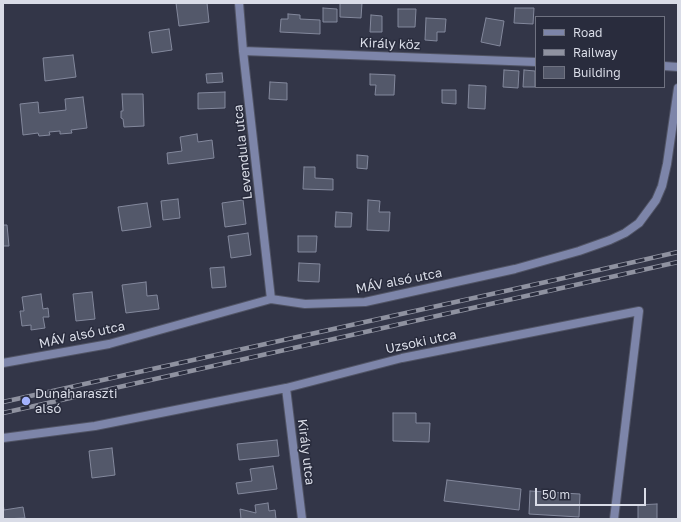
<!DOCTYPE html>
<meta charset="utf-8">
<style>
body{margin:0}
#map{position:relative;width:681px;height:522px;overflow:hidden;background:#333648;font-family:"Golos Text",sans-serif}
canvas{display:block}
.frame{position:absolute;inset:0;border:4px solid #d9dce7;pointer-events:none}
.legend{position:absolute;left:535px;top:16px;width:130px;height:72px;box-sizing:border-box;background:#292c3d;border:1px solid #6f7281;margin:0;padding:5px 7px;list-style:none;font-size:12px;color:#d9dce7}
.legend li{display:flex;align-items:center;gap:8px;height:20px}
.legend b{width:20px;border:1px solid #6f7281}
.scale{position:absolute;left:535px;top:488px;width:111px;height:18px;box-sizing:border-box;border:2px solid #d9dce7;border-top:0;padding-left:5px;font-size:12px;line-height:14px;white-space:nowrap;color:#d9dce7;-webkit-text-stroke:3px #292c3d;paint-order:stroke}
</style>
<div id="map">
<canvas width="681" height="522"></canvas>
<div class="frame"></div>
<ul class="legend">
<li><b style="height:5px;background:#7d85a9"></b>Road</li>
<li><b style="height:5px;background:#8f92a0"></b>Railway</li>
<li><b style="height:11px;background:#53586a"></b>Building</li>
</ul>
<div class="scale">50 m</div>
</div>
<script>
const c = document.querySelector('canvas').getContext('2d');
c.lineJoin = 'round';
function paint(path, color) { c.fillStyle = color; c.fill(path, 'evenodd'); }
const toPath = rows => new Path2D(rows.map(r => 'M' + r).join(''));
function trace(path, color, width, dash) { c.strokeStyle = color; c.lineWidth = width; c.lineCap = dash ? 'butt' : 'round'; c.setLineDash(dash || []); c.stroke(path); }
function drawText(font, color, halo, rows, align = 'center') {
  c.font = font + ' "Golos Text",sans-serif'; c.lineWidth = 3; c.setLineDash([]); c.textBaseline = 'middle'; c.strokeStyle = halo; c.fillStyle = color; for (const [text, x, y, turn = 0] of rows) {
    c.save(); c.translate(x, y); c.rotate((+turn || 0) * Math.PI / 180); c.textAlign = isNaN(turn) ? turn : align; if (halo) c.strokeText(text, 0, 0); c.fillText(text, 0, 0); c.restore();
  }
}
const building = toPath([
 [176,3,207,3,209,22,179,26,176,3],
 [340,3,362,3,361,18,340,17,340,3],
 [323,8,337,9,337,22,323,22,323,8],
 [515,8,534,8,533,24,514,23,515,8],
 [398,9,416,9,415,27,398,27,398,9],
 [288,14,300,15,300,19,320,20,320,34,280,32,281,19,288,19,288,14],
 [371,15,382,16,382,32,370,32,371,15],
 [426,18,446,19,445,32,437,32,437,41,425,40,426,18],
 [486,18,504,21,500,46,481,42,486,18],
 [169,29,172,50,152,53,149,32,169,29],
 [73,55,76,77,45,81,43,58,73,55],
 [504,70,519,71,518,88,503,87,504,70],
 [524,70,535,71,535,87,523,87,524,70],
 [222,73,223,82,207,83,206,74,222,73],
 [370,74,395,75,394,95,375,95,376,85,370,85,370,74],
 [270,82,287,83,287,100,269,99,270,82],
 [469,85,486,86,485,109,468,108,469,85],
 [442,90,456,90,456,104,442,103,442,90],
 [225,92,225,108,198,109,198,93,225,92],
 [122,94,143,94,144,126,124,127,123,119,121,118,121,111,123,111,122,94],
 [83,97,87,128,71,130,72,133,60,134,60,131,49,132,50,135,39,136,38,133,23,135,20,104,38,102,39,113,66,110,65,99,83,97],
 [197,134,198,142,212,140,214,158,168,164,167,153,182,151,180,137,197,134],
 [357,155,368,156,367,169,357,168,357,155],
 [304,167,315,167,315,178,333,179,333,190,303,189,304,167],
 [178,199,180,218,163,220,161,201,178,199],
 [243,200,246,224,225,227,222,203,243,200],
 [368,200,380,201,379,212,390,212,389,231,367,230,368,200],
 [147,203,151,227,122,231,118,207,147,203],
 [336,212,352,213,351,227,335,227,336,212],
 [3,225,7,225,9,246,3,246,3,225],
 [248,233,251,255,231,258,228,236,248,233],
 [298,236,317,236,316,252,298,252,298,236],
 [299,263,320,264,319,282,298,281,299,263],
 [224,267,226,287,212,288,210,268,224,267],
 [146,282,147,296,157,295,159,309,126,313,122,285,146,282],
 [92,292,95,319,76,321,73,294,92,292],
 [41,294,43,309,48,308,49,317,43,317,45,328,31,330,31,325,22,326,20,311,24,311,22,297,41,294],
 [393,413,416,413,416,423,430,423,429,442,393,441,393,413],
 [277,440,279,456,239,460,237,444,277,440],
 [112,448,115,475,92,478,89,451,112,448],
 [273,466,277,489,238,494,236,483,252,481,250,469,273,466],
 [447,480,521,489,519,510,444,501,447,480],
 [530,491,580,494,579,517,529,514,530,491],
 [3,503,4,510,23,507,25,518,3,519,3,503],
 [268,503,269,511,275,510,276,519,241,519,240,509,256,513,255,505,268,503],
 [657,504,657,519,638,519,638,505,657,504]
]);
paint(building, '#53586a');
trace(building, '#83889c', 1);
const minor = toPath([
 [239,3,243,51,271,299],
 [243,51,536,62],
 [664,66,678,67],
 [3,363,109,344,271,299,305,304,365,302,515,269,579,251,610,240,625,233,639,223,656,200,662,186,667,164,678,88],
 [286,388,302,519],
 [3,438,95,426,286,388,402,358,639,311,614,519]
]);
trace(minor, '#515465', 10);
trace(minor, '#7d85a9', 8);
const rail = toPath([
 [3,402,555,280,678,252],
 [3,413,678,262]
]);
trace(rail, '#8f92a0', 4.5);
trace(rail, '#292c3d', 3, [9]);
for (const [x, y, r, color] of [
 [26,401,5,"#a3b2fd"]
]) { const dot = new Path2D(); dot.arc(x, y, r, 0, 2 * Math.PI); c.fillStyle = color; c.fill(dot); trace(dot, '#292c3d', 1.5); }
drawText('13px', '#d9dce7', '#292c3d', [
 ["Király köz",390,44,2],
 ["Levendula utca",243,152,-96],
 ["MÁV alsó utca",399,281,-11],
 ["MÁV alsó utca",82,335,-12],
 ["Uzsoki utca",421,342,-12],
 ["Király utca",306,452,83]
]);
drawText('13px', '#d9dce7', '#292c3d', [
 ["Dunaharaszti",35,394],
 ["alsó",35,409]
], 'left');
</script>
